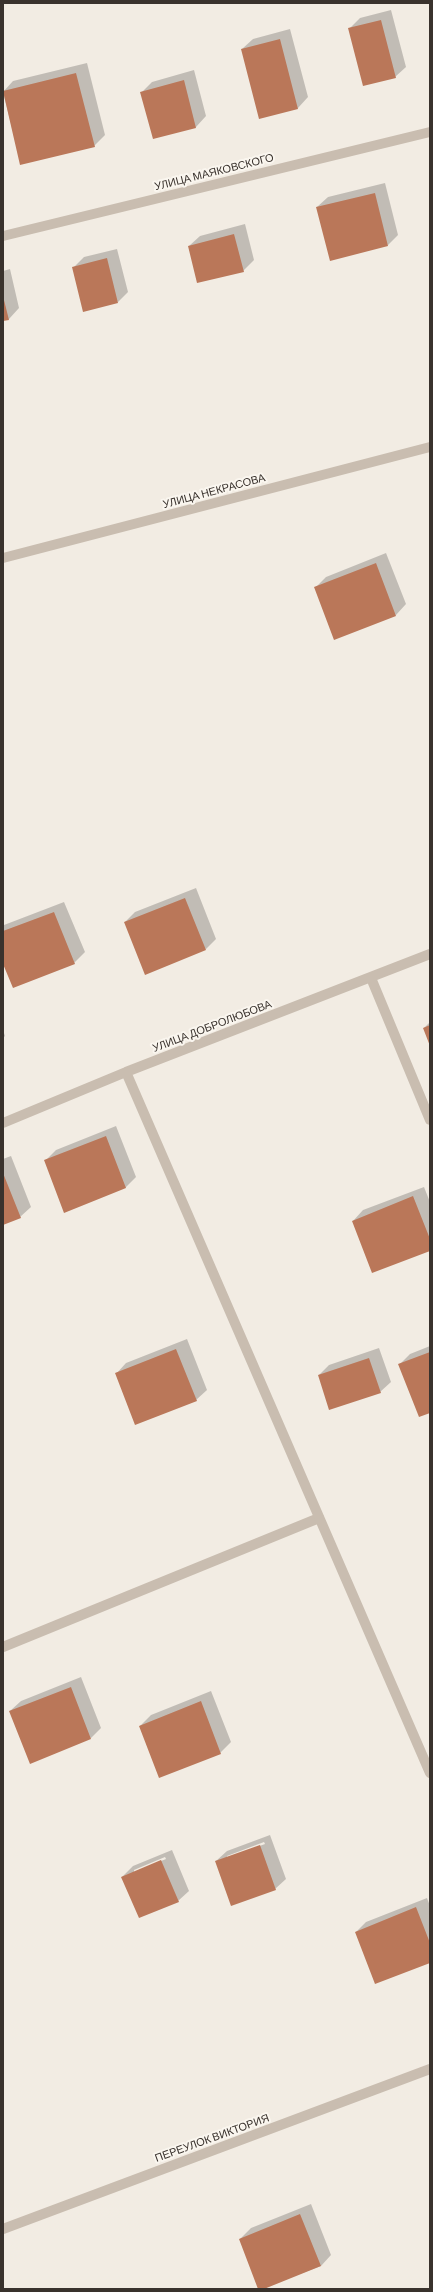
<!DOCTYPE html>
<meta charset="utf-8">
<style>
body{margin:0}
#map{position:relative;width:433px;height:2292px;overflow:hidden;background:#f2ece3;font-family:Barlow,sans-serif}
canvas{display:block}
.frame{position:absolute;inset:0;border:4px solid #39322d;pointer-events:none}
</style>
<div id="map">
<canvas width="433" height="2292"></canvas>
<div class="frame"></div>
</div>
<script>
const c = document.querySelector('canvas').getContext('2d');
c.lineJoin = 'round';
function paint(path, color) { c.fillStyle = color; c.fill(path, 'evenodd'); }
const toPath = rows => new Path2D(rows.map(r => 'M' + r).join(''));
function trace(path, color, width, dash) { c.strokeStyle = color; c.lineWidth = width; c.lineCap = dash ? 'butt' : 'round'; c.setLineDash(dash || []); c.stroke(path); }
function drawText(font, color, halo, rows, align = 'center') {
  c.font = font + ' Barlow,sans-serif'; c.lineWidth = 4; c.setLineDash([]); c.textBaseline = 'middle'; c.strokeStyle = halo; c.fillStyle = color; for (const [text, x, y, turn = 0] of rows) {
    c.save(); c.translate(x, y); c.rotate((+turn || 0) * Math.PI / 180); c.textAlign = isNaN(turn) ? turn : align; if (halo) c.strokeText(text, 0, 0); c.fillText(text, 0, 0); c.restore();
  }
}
paint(toPath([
 [391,10,406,67,395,77,349,29,360,18],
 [290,29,308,97,298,108,260,117,242,49,253,39],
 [87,63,105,135,94,146,21,164,3,92,13,81],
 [194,70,206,116,196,127,154,138,142,92,152,82],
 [385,183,398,235,388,245,317,207,328,197],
 [245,224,254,260,243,271,189,246,200,236],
 [117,249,128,292,118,302,73,268,84,257],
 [10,269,19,308,9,319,3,320,3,271],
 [386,553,406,604,396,615,315,588,326,577],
 [196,888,216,939,206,949,125,922,135,912],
 [64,902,85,952,74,963,3,961,4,925],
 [430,1022,430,1044,424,1028],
 [3,1030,5,1036,3,1038],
 [116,1126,136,1177,125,1188,45,1161,56,1150],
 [11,1156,31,1207,20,1217,3,1224,3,1159],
 [424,1187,430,1202,430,1249,353,1221,363,1210],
 [187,1339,207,1390,196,1400,116,1374,126,1363],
 [430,1346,430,1411,399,1365,410,1354],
 [379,1348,391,1382,380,1392,319,1375,329,1365],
 [81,1677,101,1728,91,1738,10,1711,21,1701],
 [211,1691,231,1742,220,1753,140,1726,151,1715],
 [270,1835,286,1879,275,1889,216,1861,227,1851],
 [264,1842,265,1844,227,1858,227,1856],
 [172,1850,189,1891,178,1901,122,1877,133,1866],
 [165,1857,166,1859,134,1872,134,1870],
 [427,1898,430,1906,430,1961,356,1932,366,1922],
 [311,2204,331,2255,321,2266,260,2289,240,2239,251,2228]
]), '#0003');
paint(toPath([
 [381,20,396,78,363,86,348,28],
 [280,39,298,109,259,119,241,49],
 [76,73,95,147,20,165,3,91],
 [184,80,196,128,153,139,140,92],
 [375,193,388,246,330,261,316,207],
 [234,234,244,272,197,283,188,246],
 [107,258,118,303,83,312,72,267],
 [3,296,9,320,3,321],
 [376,563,396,616,334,640,314,587],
 [185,898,206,950,145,975,124,922],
 [54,912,75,964,13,988,3,964,3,931],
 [430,1025,430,1046,423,1028],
 [106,1136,126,1188,64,1213,44,1160],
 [3,1173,21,1218,3,1225],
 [413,1196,430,1239,430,1251,372,1273,352,1221],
 [176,1349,197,1401,135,1425,115,1373],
 [430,1352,430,1413,419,1417,398,1364],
 [369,1358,381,1393,329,1410,318,1375],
 [71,1687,91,1739,30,1764,9,1711],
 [201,1701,221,1754,159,1778,139,1726],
 [260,1845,276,1890,231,1906,215,1861],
 [161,1860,179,1902,139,1918,121,1877],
 [416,1907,430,1943,430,1963,375,1984,355,1932],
 [300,2214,321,2266,264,2289,258,2289,239,2239]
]), '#ba7759');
trace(toPath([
 [371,978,430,1120],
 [3,1647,319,1518],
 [3,2229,430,2069]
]), '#c9bdb0', 10);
trace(toPath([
 [3,236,430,132],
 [3,558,430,447],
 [126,1072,430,1773],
 [3,1123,126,1072,430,954]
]), '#c9bdb0', 10);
drawText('11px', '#39322d', '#faf6ef', [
 ["УЛИЦА МАЯКОВСКОГО",214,172,-14],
 ["УЛИЦА НЕКРАСОВА",214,491,-15],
 ["УЛИЦА ДОБРОЛЮБОВА",212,1026,-21],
 ["ПЕРЕУЛОК ВИКТОРИЯ",212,2138,-20]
]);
</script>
